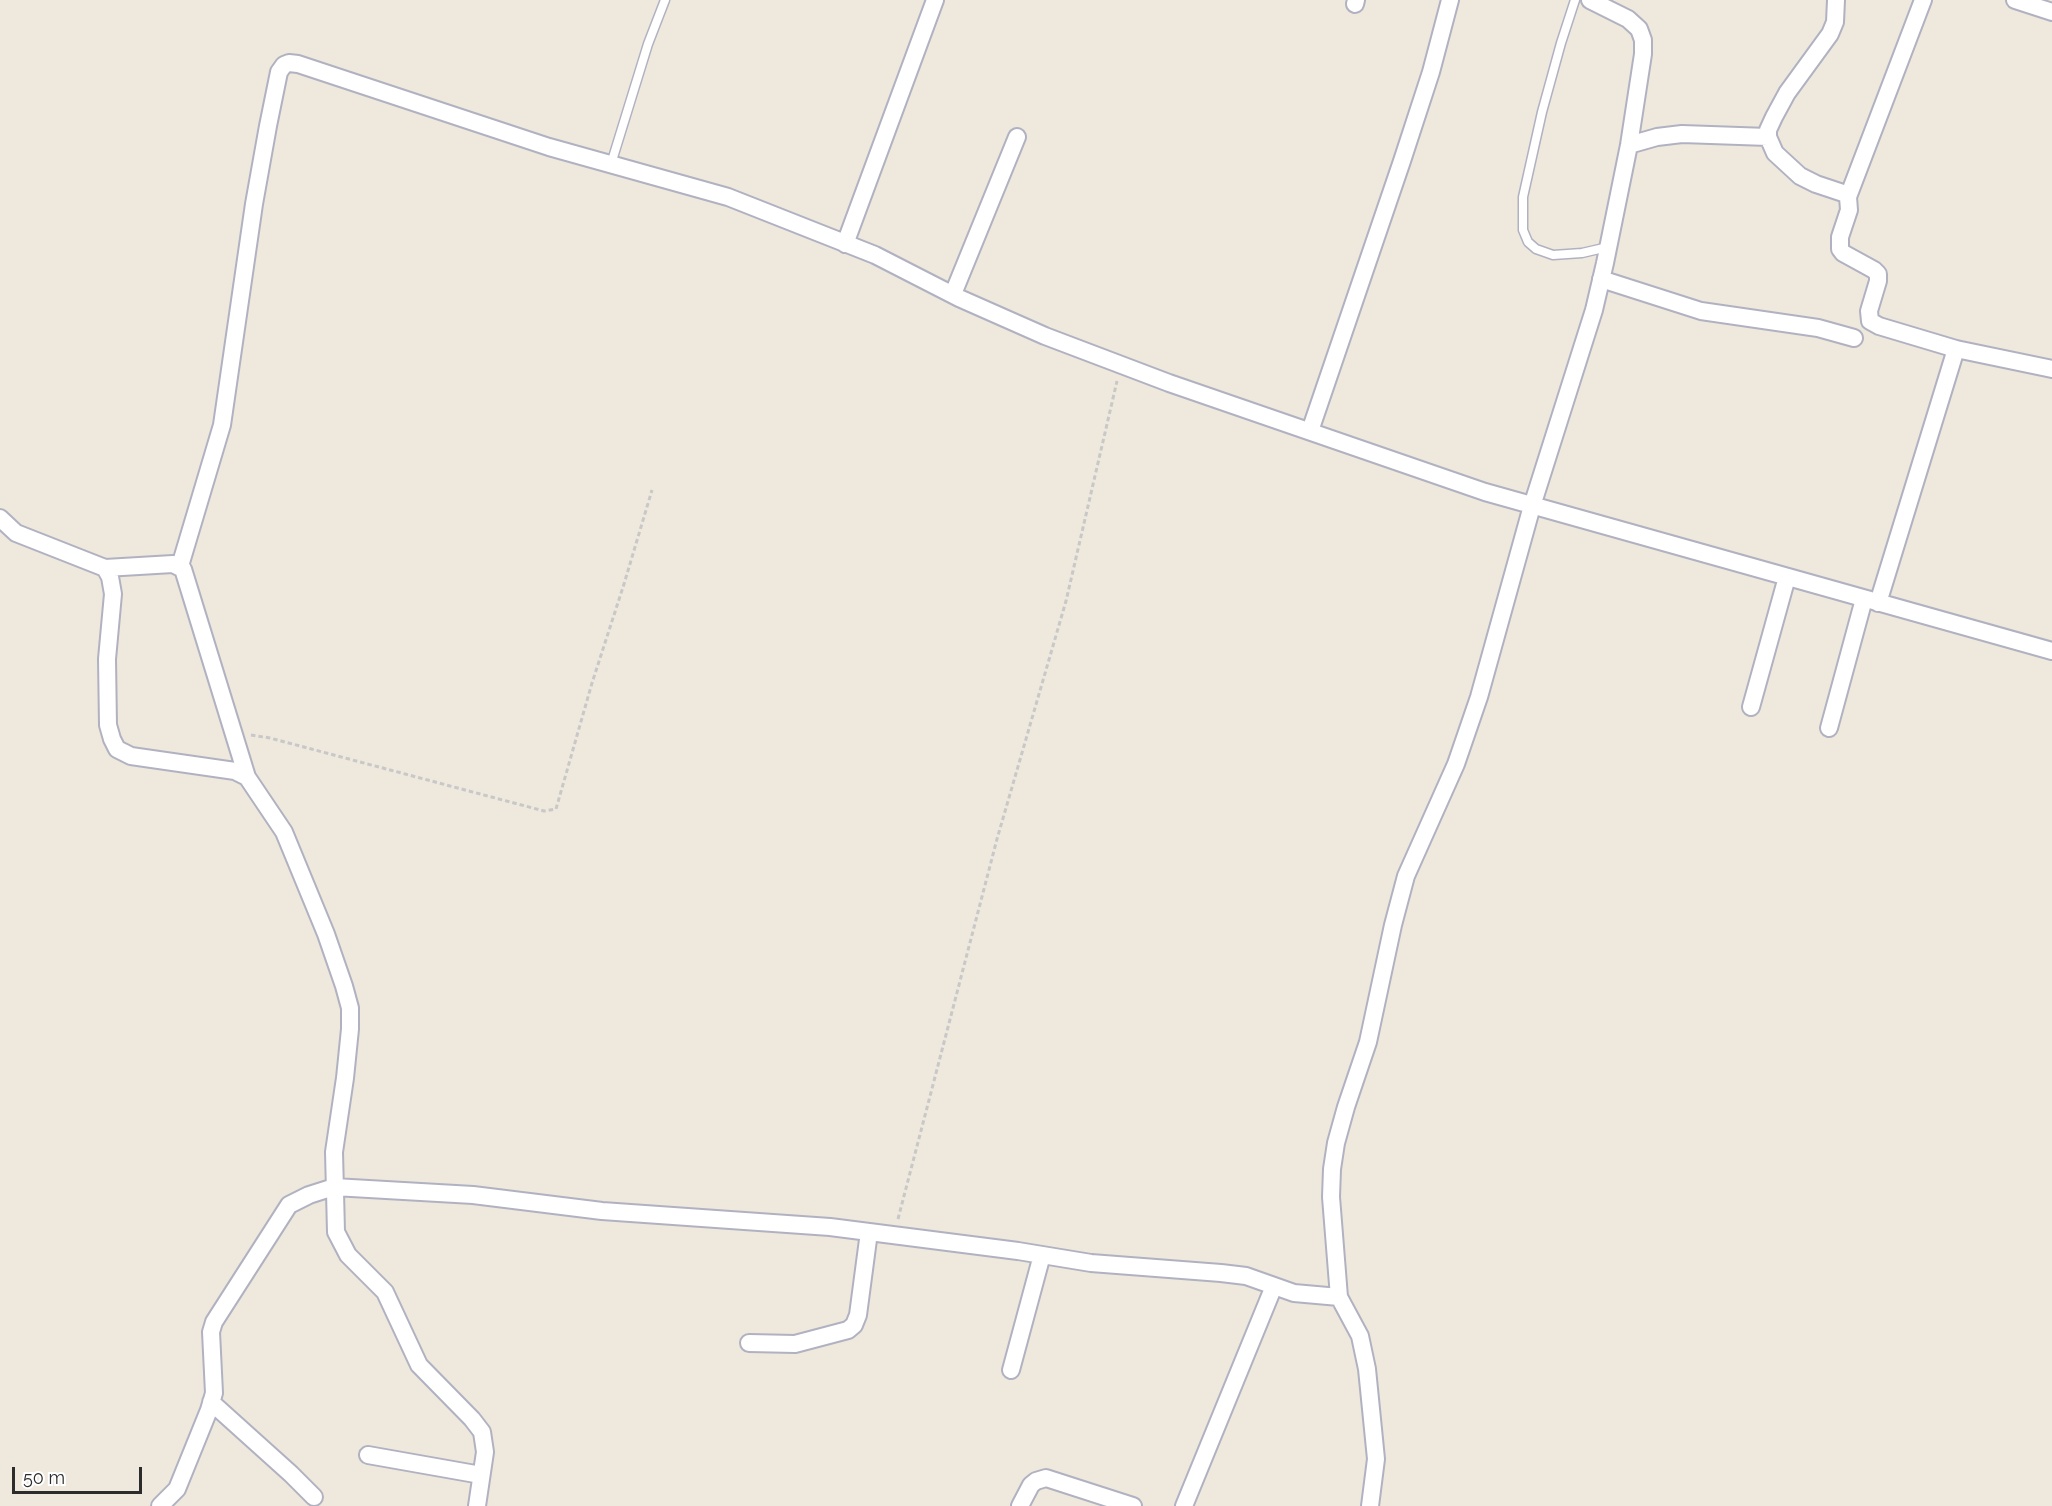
<!DOCTYPE html>
<style>
body{margin:0}
#map{position:relative;width:2052px;height:1506px;overflow:hidden;background:#efe8dd;font-family:Raleway,sans-serif}
canvas{display:block}
.scale{position:absolute;left:12px;top:1467px;width:130px;height:27px;box-sizing:border-box;border:3px solid #2c2c2c;border-top:0;padding-left:8px;font-size:18px;line-height:21px;white-space:nowrap;color:#2c2c2c;-webkit-text-stroke:4px #fff;paint-order:stroke}
</style>
<div id="map">
<canvas width="2052" height="1506"></canvas>
<div class="scale">50 m</div>
</div>
<script>
const c = document.querySelector('canvas').getContext('2d');
c.lineJoin = 'round';
const toPath = rows => new Path2D(rows.map(r => 'M' + r).join(''));
function trace(path, color, width, dash) { c.strokeStyle = color; c.lineWidth = width; c.lineCap = dash ? 'butt' : 'round'; c.setLineDash(dash || []); c.stroke(path); }
const service = toPath([
 [1575,0,1561,43,1542,112,1523,197,1523,230,1528,242,1536,249,1553,255,1582,253,1608,247],
 [611,164,648,44,665,0]
]);
const minor = toPath([
 [1836,0,1835,22,1830,34,1787,93,1774,117,1768,130,1768,137,1775,153,1800,176,1816,184,1846,194,1848,197,1849,210,1840,237,1840,249,1843,253,1874,270,1878,274,1878,281,1869,311,1870,321,1879,326,1956,349,2052,369],
 [2015,0,2052,12],
 [1355,4,1356,0],
 [1629,145,1657,137,1682,134,1768,137],
 [1848,197,1923,0],
 [845,244,935,0],
 [1601,279,1701,311,1818,328,1854,338],
 [953,294,1017,137],
 [1310,431,1402,161,1431,72,1450,0],
 [0,518,16,533,105,568,110,577,113,594,107,659,108,725,112,739,117,749,131,756,235,771,247,777,284,832,326,934,344,986,350,1008,350,1029,345,1078,334,1152,336,1232,348,1255,385,1292,419,1365,472,1419,482,1432,485,1452,477,1506],
 [180,566,222,425,254,204,268,126,279,72,284,65,289,63,298,64,549,147,728,197,875,255,959,298,1045,336,1169,383,1485,492,2052,651],
 [105,568,173,564,183,569,247,777],
 [1878,603,1956,349],
 [1751,707,1787,577],
 [1829,728,1864,599],
 [749,1343,795,1344,848,1330,854,1325,858,1315,869,1232],
 [1011,1370,1042,1255],
 [211,1402,291,1474,314,1497],
 [368,1455,481,1475],
 [160,1506,177,1489,209,1410,214,1393,211,1332,214,1322,289,1205,309,1195,334,1187,473,1195,602,1211,830,1227,1018,1251,1091,1263,1221,1273,1246,1276,1294,1293,1339,1297],
 [1020,1506,1031,1485,1036,1481,1046,1478,1133,1506],
 [1184,1506,1274,1286],
 [1370,1506,1376,1459,1367,1369,1360,1336,1339,1297,1331,1197,1332,1169,1336,1143,1346,1107,1368,1042,1393,925,1406,876,1456,764,1479,697,1532,506,1594,310,1605,263,1629,145,1643,54,1643,40,1639,29,1628,19,1590,0]
]);
trace(service, '#b1b2c1', 11);
trace(minor, '#b1b2c1', 20);
trace(toPath([
 [251,735,270,738,544,811,556,809,592,683,624,584,652,490],
 [898,1219,997,839,1066,601,1117,381]
]), '#c8c8c8', 3, [4.5, 3]);
trace(service, '#fff', 8);
trace(minor, '#fff', 16);
</script>
